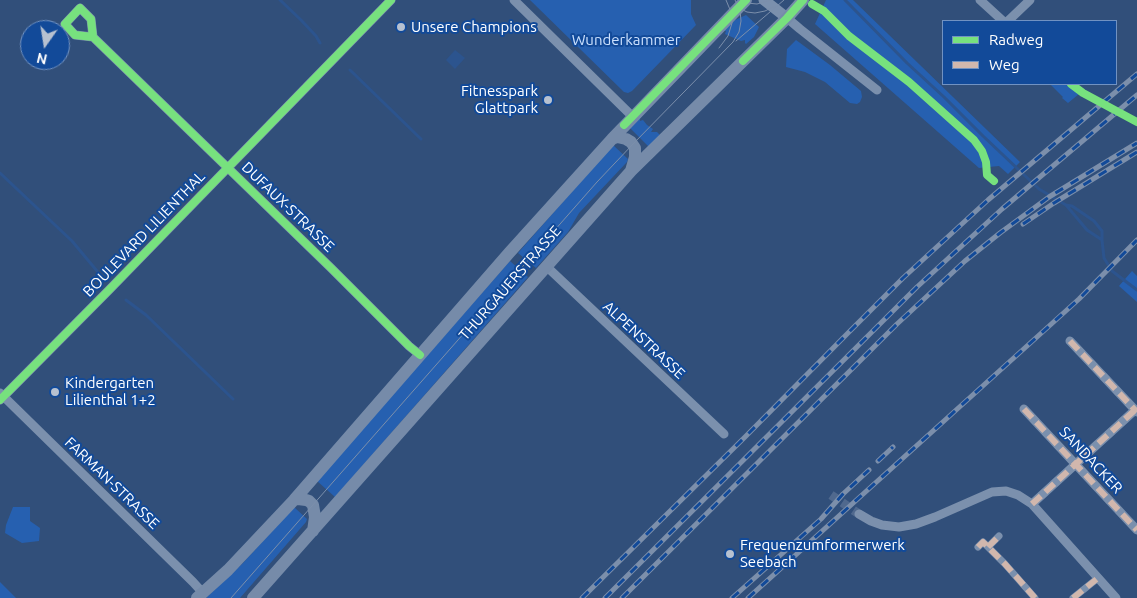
<!DOCTYPE html>
<style>
body{margin:0}
#map{position:relative;width:1137px;height:598px;overflow:hidden;background:#314f7a;font-family:Ubuntu,sans-serif}
canvas{display:block}
.legend{position:absolute;left:942px;top:20px;width:175px;height:65px;box-sizing:border-box;background:#124a99;border:1px solid #7192c2;margin:0;padding:6px 9px;list-style:none;font-size:15px;color:#fff}
.legend li{display:flex;align-items:center;gap:10px;height:25px}
.legend b{width:25px;border:1px solid #7192c2}
.north{position:absolute;left:20px;top:20px;width:50px;height:50px;box-sizing:border-box;background:#124a99;border:1px solid #7192c2;border-radius:50%;rotate:193deg;font-size:14px;font-weight:700;line-height:20px;text-align:center;color:#fff}
.north::after{content:'';display:block;margin:auto;width:18px;height:22px;background:#b7c1d0;clip-path:polygon(50% 0,100% 100%,50% 72%,0 100%)}
</style>
<div id="map">
<canvas width="1137" height="598"></canvas>
<ul class="legend">
<li><b style="height:6px;background:#77e17e"></b>Radweg</li>
<li><b style="height:6px;background:#d1b7ad"></b>Weg</li>
</ul>
<div class="north">N</div>
</div>
<script>
const c = document.querySelector('canvas').getContext('2d');
c.lineJoin = 'round';
function paint(path, color) { c.fillStyle = color; c.fill(path, 'evenodd'); }
const toPath = rows => new Path2D(rows.map(r => 'M' + r).join(''));
function trace(path, color, width, dash) { c.strokeStyle = color; c.lineWidth = width; c.lineCap = dash ? 'butt' : 'round'; c.setLineDash(dash || []); c.stroke(path); }
function drawText(font, color, halo, rows, align = 'center') {
  c.font = font + ' Ubuntu,sans-serif'; c.lineWidth = 4; c.setLineDash([]); c.textBaseline = 'middle'; c.strokeStyle = halo; c.fillStyle = color; for (const [text, x, y, turn = 0] of rows) {
    c.save(); c.translate(x, y); c.rotate((+turn || 0) * Math.PI / 180); c.textAlign = isNaN(turn) ? turn : align; if (halo) c.strokeText(text, 0, 0); c.fillText(text, 0, 0); c.restore();
  }
}
paint(toPath([
 [530,0,691,0,691,14,696,25,632,91,628,93,624,92],
 [826,0,853,0,1020,162,1008,174,999,166,979,168,815,24],
 [746,15,759,27,754,37,746,44,745,43,745,40,741,41,725,34,726,31,723,31,735,20],
 [796,40,830,65,861,91,862,97,860,102,857,104,850,103,825,82,805,72,786,67,787,49],
 [1050,84,1065,84,1079,94,1068,103,1062,98,1063,97],
 [640,117,640,121,643,120,647,125,653,129,651,132,657,132,660,135,649,147,630,128],
 [613,145,628,159,627,162,579,213,568,232,536,268,518,253],
 [510,261,528,277,335,497,317,481],
 [1132,271,1137,276,1137,302,1119,286],
 [13,507,30,507,30,521,40,528,39,541,22,543,5,533,6,525],
 [294,507,307,519,306,522,240,598,206,598,243,563],
 [0,582,16,598,0,598]
]), '#2660b0');
paint(toPath([
 [455,50,465,58,455,69,446,60]
]), '#2c548e');
trace(toPath([
 [280,0,301,20,316,36,320,43],
 [845,0,907,63,944,97,983,136,1039,189,1066,205,1087,230,1102,240,1104,258,1112,271,1137,290],
 [350,70,421,139],
 [0,173,72,241,97,271],
 [1066,205,1072,206,1094,221,1102,231,1102,239],
 [126,300,146,315,233,399]
]), '#2c548e', 3);
trace(toPath([
 [831,495,859,514]
]), '#50698e', 9, [9, 4.5]);
trace(toPath([
 [978,547,983,542,1005,564,1035,598],
 [988,547,999,536],
 [1073,598,1098,578]
]), '#7b90ad', 7);
trace(toPath([
 [514,0,633,117],
 [980,0,1003,21],
 [787,18,800,29,877,90],
 [1008,21,1030,0],
 [93,37,75,35,65,24,80,8,91,19,93,37,331,268,409,346,420,355],
 [546,266,724,434],
 [1070,341,1137,412],
 [0,393,193,582,203,593],
 [0,400,108,291,391,0],
 [1024,409,1137,530],
 [1032,504,1135,410],
 [859,514,871,521,882,525,899,527,916,524,935,517,992,492,1006,491,1018,495,1032,504,1116,598]
]), '#7b90ad', 9);
trace(toPath([
 [764,0,787,18]
]), '#7b90ad', 11);
trace(toPath([
 [612,139,617,137,626,139,631,142,635,148,635,157,631,171],
 [294,500,298,499,306,500,309,501,313,505,315,517,313,531],
 [197,598,228,570,294,500,509,253,612,139,746,0],
 [253,598,631,171,787,18,803,0]
]), '#768ba9', 12);
trace(toPath([
 [740,0,747,3,757,4,771,0],
 [735,6,747,12,755,13,765,11,773,7],
 [736,41,784,0],
 [719,48,728,36,732,23,731,12,726,0],
 [231,598,597,182,633,144,733,42,739,32,741,21,740,10,735,0]
]), '#7c8fab', 1);
const rail = toPath([
 [1023,224,1054,203,1137,152],
 [878,461,893,447],
 [582,598,745,437,848,333,903,278,988,200,1137,74],
 [605,598,917,287,1002,209,1137,95],
 [622,598,897,324,965,261,1000,233,1049,197,1137,143],
 [732,598,821,519,843,494,869,470],
 [748,598,1079,299,1137,240]
]);
trace(rail, '#7c8fab', 5);
trace(rail, '#124a99', 3, [9]);
trace(toPath([
 [1070,341,1137,412],
 [1024,409,1137,530],
 [1032,504,1135,410],
 [978,547,983,542,1005,564,1035,598],
 [988,547,999,536],
 [1073,598,1098,578]
]), '#d1b7ad', 6, [12, 6]);
trace(toPath([
 [812,4,824,11,849,36,909,82,974,140,982,151,986,162,987,175,994,181],
 [93,37,75,35,65,24,80,8,91,19,93,37,331,268,409,346,420,355],
 [743,61,787,18,803,0],
 [1071,84,1083,93,1137,122],
 [624,125,746,0],
 [0,400,108,291,391,0]
]), '#77e17e', 8);
for (const [x, y, r, color] of [
 [401,27,5,"#b7c1d0"],
 [548,100,5,"#b7c1d0"],
 [55,392,5,"#b7c1d0"],
 [730,554,5,"#b7c1d0"]
]) { const dot = new Path2D(); dot.arc(x, y, r, 0, 2 * Math.PI); c.fillStyle = color; c.fill(dot); trace(dot, '#124a99', 2); }
drawText('15px', '#fff', '#124a99', [
 ["Unsere Champions",411,27],
 ["Fitnesspark",538,91,"right"],
 ["Glattpark",538,108,"right"],
 ["Kindergarten",65,383],
 ["Lilienthal 1+2",65,400],
 ["Frequenzumformerwerk",740,545],
 ["Seebach",740,562]
], 'left');
drawText('15px', '#cce1fe', '#124a99', [
 ["Wunderkammer",626,40]
]);
drawText('15px', '#fff', '#124a99', [
 ["DUFAUX-STRASSE",288,207,44],
 ["BOULEVARD LILIENTHAL",144,234,-46],
 ["THURGAUERSTRASSE",510,283,-49],
 ["ALPENSTRASSE",644,340,43],
 ["SANDACKER",1091,460,47],
 ["FARMAN-STRASSE",112,483,44]
]);
</script>
